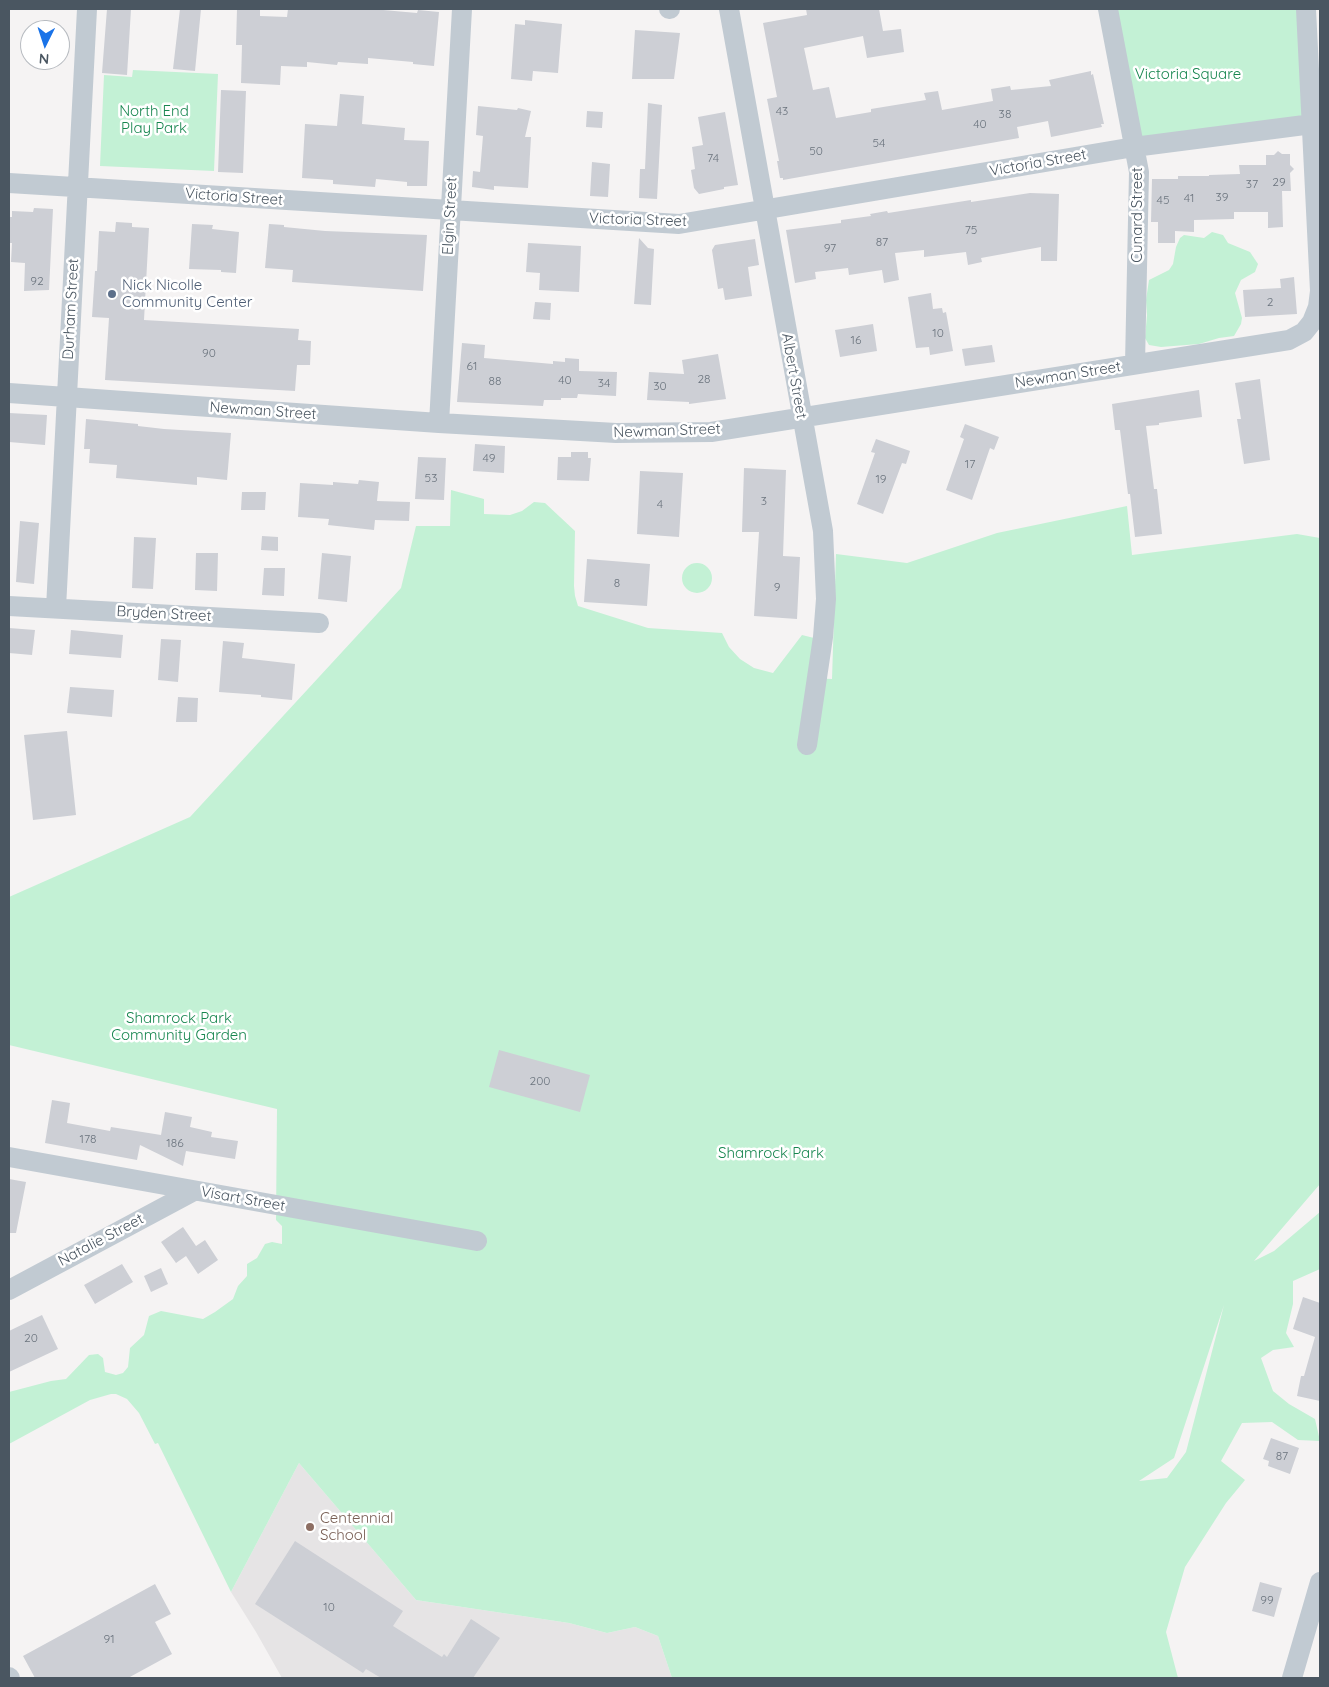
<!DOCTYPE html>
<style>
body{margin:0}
#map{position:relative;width:1329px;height:1687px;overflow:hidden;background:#f5f3f3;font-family:Quicksand,sans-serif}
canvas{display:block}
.frame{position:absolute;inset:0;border:10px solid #4a5661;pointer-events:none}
.north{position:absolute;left:20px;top:20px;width:50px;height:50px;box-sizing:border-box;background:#fff;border:1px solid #b7bbc0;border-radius:50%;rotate:184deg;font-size:14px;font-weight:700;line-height:20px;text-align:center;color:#4a5661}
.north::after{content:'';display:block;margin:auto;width:18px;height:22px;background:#1a73e8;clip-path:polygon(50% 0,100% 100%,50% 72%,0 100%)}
</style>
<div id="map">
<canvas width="1329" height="1687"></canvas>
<div class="frame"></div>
<div class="north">N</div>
</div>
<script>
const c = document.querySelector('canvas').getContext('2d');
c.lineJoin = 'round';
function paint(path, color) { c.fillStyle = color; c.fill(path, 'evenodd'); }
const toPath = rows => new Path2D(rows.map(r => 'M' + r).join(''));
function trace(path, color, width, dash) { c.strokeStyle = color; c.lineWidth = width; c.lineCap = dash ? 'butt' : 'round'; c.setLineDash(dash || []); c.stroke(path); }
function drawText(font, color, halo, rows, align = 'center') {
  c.font = font + ' Quicksand,sans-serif'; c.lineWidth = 5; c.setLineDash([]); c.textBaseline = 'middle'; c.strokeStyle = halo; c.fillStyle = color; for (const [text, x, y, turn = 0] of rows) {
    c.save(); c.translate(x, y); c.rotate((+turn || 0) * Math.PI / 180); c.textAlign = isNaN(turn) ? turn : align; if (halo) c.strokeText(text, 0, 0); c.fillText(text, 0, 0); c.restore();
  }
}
paint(toPath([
 [299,1463,416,1600,569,1623,607,1633,635,1627,658,1636,672,1678,282,1678,256,1632,231,1592]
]), '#e6e4e5');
paint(toPath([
 [1108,9,1306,9,1312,124,1134,147],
 [133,70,218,74,214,171,100,166,104,75,132,77],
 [1212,232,1223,235,1228,243,1250,252,1258,264,1255,272,1241,280,1235,293,1242,318,1241,324,1234,336,1219,338,1199,344,1161,347,1149,345,1145,338,1147,315,1146,300,1149,280,1169,270,1173,264,1176,247,1180,238,1184,235,1204,238],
 [451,490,484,499,484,514,510,515,522,511,534,502,545,503,575,531,574,586,575,596,578,606,648,628,722,633,729,647,740,659,754,668,773,673,802,635,814,638,810,678,832,679,836,554,907,563,997,533,1127,506,1132,555,1297,534,1320,538,1320,1184,1254,1261,1274,1251,1320,1212,1320,1269,1293,1281,1293,1304,1286,1333,1294,1347,1273,1350,1261,1358,1273,1391,1289,1404,1315,1419,1320,1441,1298,1440,1272,1422,1242,1423,1221,1461,1245,1480,1226,1503,1185,1567,1166,1632,1178,1678,672,1678,658,1636,635,1627,607,1633,569,1623,416,1600,299,1463,231,1592,158,1443,155,1444,139,1413,127,1399,116,1394,111,1394,90,1400,9,1444,9,1392,51,1381,66,1379,89,1355,98,1354,103,1358,105,1372,116,1375,123,1373,128,1367,130,1348,144,1335,149,1316,161,1311,203,1319,215,1312,233,1299,238,1286,247,1276,247,1264,257,1258,265,1244,272,1242,282,1244,282,1226,276,1220,277,1109,9,1045,9,897,190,817,401,588,416,526,450,526],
 [1224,1305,1186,1452,1167,1478,1139,1481,1174,1458],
 '682 578a15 15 0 1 1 30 0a15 15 0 1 1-30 0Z'
]), '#c3f1d5');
paint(toPath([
 [107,9,131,9,127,75,102,73],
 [180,9,201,9,195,71,173,69],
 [237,9,260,9,260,16,287,17,288,9,372,9,417,13,418,10,439,12,434,66,413,64,413,62,368,58,368,64,338,62,337,65,307,62,307,67,281,66,280,85,241,83,242,45,236,45],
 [806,9,879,9,883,31,901,29,904,52,867,58,863,36,804,48,813,90,829,87,836,118,871,112,871,109,926,100,924,93,938,91,942,110,993,101,991,89,1010,86,1011,90,1051,86,1049,80,1091,71,1091,75,1093,74,1104,124,1101,124,1102,127,1051,137,1048,121,1017,127,1019,138,783,180,783,178,780,178,777,161,779,161,767,99,777,97,763,23,807,15],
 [525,20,562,24,558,73,533,71,532,81,511,79,515,24,525,25],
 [635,30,680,33,674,79,632,79],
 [221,90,246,91,243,173,218,172],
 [340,94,364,96,362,124,405,128,404,140,429,141,427,186,407,186,407,182,376,179,375,187,333,184,333,180,302,178,305,124,337,126],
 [648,103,662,105,657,199,639,198,640,169,645,169],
 [478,106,517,110,518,108,531,111,525,137,531,137,528,188,494,186,494,190,472,187,473,171,480,172,483,136,476,135],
 [587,111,603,112,602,128,586,127],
 [725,112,738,185,724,187,724,189,699,194,694,188,691,170,695,169,692,147,703,145,698,117],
 [1278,151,1282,154,1290,154,1290,165,1294,169,1290,173,1291,191,1282,191,1283,227,1268,228,1268,212,1234,212,1234,219,1194,220,1194,232,1175,231,1175,243,1158,243,1158,222,1151,222,1152,179,1178,179,1178,176,1209,176,1209,175,1240,174,1239,165,1266,165,1266,155,1274,155],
 [592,162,610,164,608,197,590,196],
 [1030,193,1059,194,1057,261,1041,261,1041,247,981,258,982,262,968,265,966,252,924,257,924,250,895,253,899,280,884,283,882,270,849,275,848,268,815,272,816,279,795,283,786,230,841,223,841,220,871,216,870,214,887,211,888,213,971,200,971,202],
 [34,208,53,209,49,290,24,291,25,263,11,262,12,243,9,243,9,217,12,217,12,211,33,212],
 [116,222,132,223,132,227,149,228,144,320,299,329,298,340,311,341,310,365,297,365,295,391,105,380,109,318,92,317,95,271,97,271,99,231,115,232],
 [192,224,213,225,212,229,239,232,236,273,221,272,221,270,189,269],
 [269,224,284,225,284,227,325,231,427,235,423,291,292,282,293,270,265,268],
 [639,238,648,248,654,249,651,305,634,304],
 [755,239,759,265,748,267,752,296,725,300,723,288,718,289,712,250,715,245],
 [528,243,581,246,579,292,539,290,540,273,526,272],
 [1294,277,1297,314,1245,317,1243,290,1281,288,1280,279],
 [931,293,933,309,942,308,943,313,946,312,953,351,930,355,929,347,916,348,908,297],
 [535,302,551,303,550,320,533,319],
 [873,324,877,351,840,357,835,330],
 [462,343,485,345,484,358,553,364,553,361,565,362,565,358,579,359,579,371,617,372,616,396,578,394,577,398,561,398,561,400,544,400,543,406,457,402],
 [992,345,995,362,965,366,962,349],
 [718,354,726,399,689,404,689,402,647,400,649,372,684,374,682,360],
 [1260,379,1270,460,1244,464,1237,419,1241,419,1235,383],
 [1199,390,1202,417,1159,423,1159,425,1146,426,1154,489,1157,489,1162,534,1135,537,1130,494,1128,494,1120,430,1115,430,1112,404],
 [9,413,47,415,45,445,9,442],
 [86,419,138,424,138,426,164,429,231,433,227,480,197,477,197,485,116,478,117,465,89,463,90,449,84,449],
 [965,424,999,437,994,450,990,448,972,500,946,490,964,439,960,437],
 [876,439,910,451,906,464,902,463,883,514,857,504,875,453,871,452],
 [475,444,505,446,504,473,473,471],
 [571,452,588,452,588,458,591,458,589,481,557,480,558,457,571,457],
 [418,457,446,458,444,500,415,499],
 [744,468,786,470,783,556,800,557,797,619,754,616,759,532,742,532],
 [640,471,683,473,679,537,637,534],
 [359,480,379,482,377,501,410,502,409,521,375,520,374,530,328,525,329,519,298,517,300,483,333,485,333,482,358,484],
 [242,492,266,492,265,510,241,510],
 [20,521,39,523,34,584,16,582],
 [262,536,278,537,278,551,261,550],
 [134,537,156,538,153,589,132,588],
 [196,553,218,553,217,591,195,590],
 [322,553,351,556,347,602,318,599],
 [587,559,650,564,647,606,584,602],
 [264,568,285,568,284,596,262,595],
 [9,628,35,630,32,655,9,653],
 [71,630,123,635,121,658,69,654],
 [161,639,181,640,178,682,158,680],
 [223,641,244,643,242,658,295,664,292,700,261,697,261,695,219,692],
 [70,687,114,690,112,717,67,713],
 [178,697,198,698,197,722,176,722],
 [67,731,76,815,33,820,24,735],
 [499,1050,590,1075,580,1112,489,1087],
 [52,1100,70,1103,67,1123,110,1131,111,1127,161,1135,165,1112,192,1117,190,1127,212,1132,211,1137,238,1141,235,1159,186,1151,183,1166,140,1145,137,1160,45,1143],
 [9,1179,26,1182,16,1233,9,1233],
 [183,1227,196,1246,205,1240,218,1260,198,1274,186,1256,176,1263,161,1242],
 [122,1264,133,1282,95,1304,84,1285],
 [161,1268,168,1284,151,1292,144,1276],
 [1303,1297,1320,1303,1320,1401,1297,1396,1301,1376,1304,1376,1315,1337,1293,1329],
 [42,1315,58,1349,9,1372,9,1331],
 [1271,1438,1299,1448,1290,1474,1268,1466,1269,1461,1263,1459],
 [295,1541,403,1611,393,1626,442,1657,444,1654,447,1657,471,1619,500,1638,473,1678,381,1678,366,1669,363,1673,255,1604],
 [1260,1582,1282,1588,1274,1617,1252,1611],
 [155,1584,171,1614,155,1622,172,1654,128,1678,35,1678,23,1656]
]), '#cdcfd5');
trace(toPath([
 [669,9,670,9],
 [729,9,823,531,826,599,823,637,807,745],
 [1108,9,1139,172,1135,364],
 [9,183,679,224,1134,147,1320,123],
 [9,393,439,423,616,433,711,432,1289,340,1304,332,1312,322,1318,307,1320,291,1306,9],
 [439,423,462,9],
 [9,606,319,623],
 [56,608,87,9],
 [9,1157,477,1241],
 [9,1290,194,1191],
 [9,1677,10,1678],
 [1292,1678,1320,1582]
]), '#c1cad2', 20);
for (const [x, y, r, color] of [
 [112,294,5,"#5c6f8a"],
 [310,1527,5,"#8d6e63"]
]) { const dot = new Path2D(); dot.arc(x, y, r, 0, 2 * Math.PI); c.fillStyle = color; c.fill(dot); trace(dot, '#fff', 2); }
drawText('12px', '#6b747e', null, [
 ["43",782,111],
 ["38",1005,114],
 ["40",980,124],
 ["54",879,143],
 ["50",816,151],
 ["74",713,158],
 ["29",1279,182],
 ["37",1252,184],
 ["39",1222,197],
 ["41",1189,198],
 ["45",1163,200],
 ["75",971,230],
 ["87",882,242],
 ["97",830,248],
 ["92",37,281],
 ["2",1270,302],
 ["10",938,333],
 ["16",856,340],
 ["90",209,353],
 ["61",472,366],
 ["28",704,379],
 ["40",565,380],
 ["88",495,381],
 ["34",604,383],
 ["30",660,386],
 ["49",489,458],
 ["17",970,464],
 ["53",431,478],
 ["19",881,479],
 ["3",764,501],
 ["4",660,504],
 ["8",617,583],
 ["9",777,587],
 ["200",540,1081],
 ["178",88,1139],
 ["186",175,1143],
 ["20",31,1338],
 ["87",1282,1456],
 ["99",1267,1600],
 ["10",329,1607],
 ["91",109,1639]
]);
drawText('15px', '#17864f', '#fff', [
 ["Victoria Square",1188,74],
 ["North End",154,111],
 ["Play Park",154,128],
 ["Shamrock Park",179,1018],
 ["Community Garden",179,1035],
 ["Shamrock Park",771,1153]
]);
drawText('15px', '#4a5661', '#fff', [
 ["Victoria Street",1038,163,-10],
 ["Victoria Street",234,197,4],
 ["Cunard Street",1137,215,-90],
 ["Elgin Street",450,216,-87],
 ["Victoria Street",638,220,2],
 ["Durham Street",71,309,-87],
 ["Newman Street",1068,375,-9],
 ["Albert Street",794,376,80],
 ["Newman Street",263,411,4],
 ["Newman Street",667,431,-2],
 ["Bryden Street",164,614,3],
 ["Visart Street",243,1199,10],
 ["Natalie Street",101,1240,-28]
]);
drawText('15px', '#4e5e75', '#fff', [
 ["Nick Nicolle",122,285],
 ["Community Center",122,302]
], 'left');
drawText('15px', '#785e54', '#fff', [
 ["Centennial",320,1518],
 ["School",320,1535]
], 'left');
</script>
